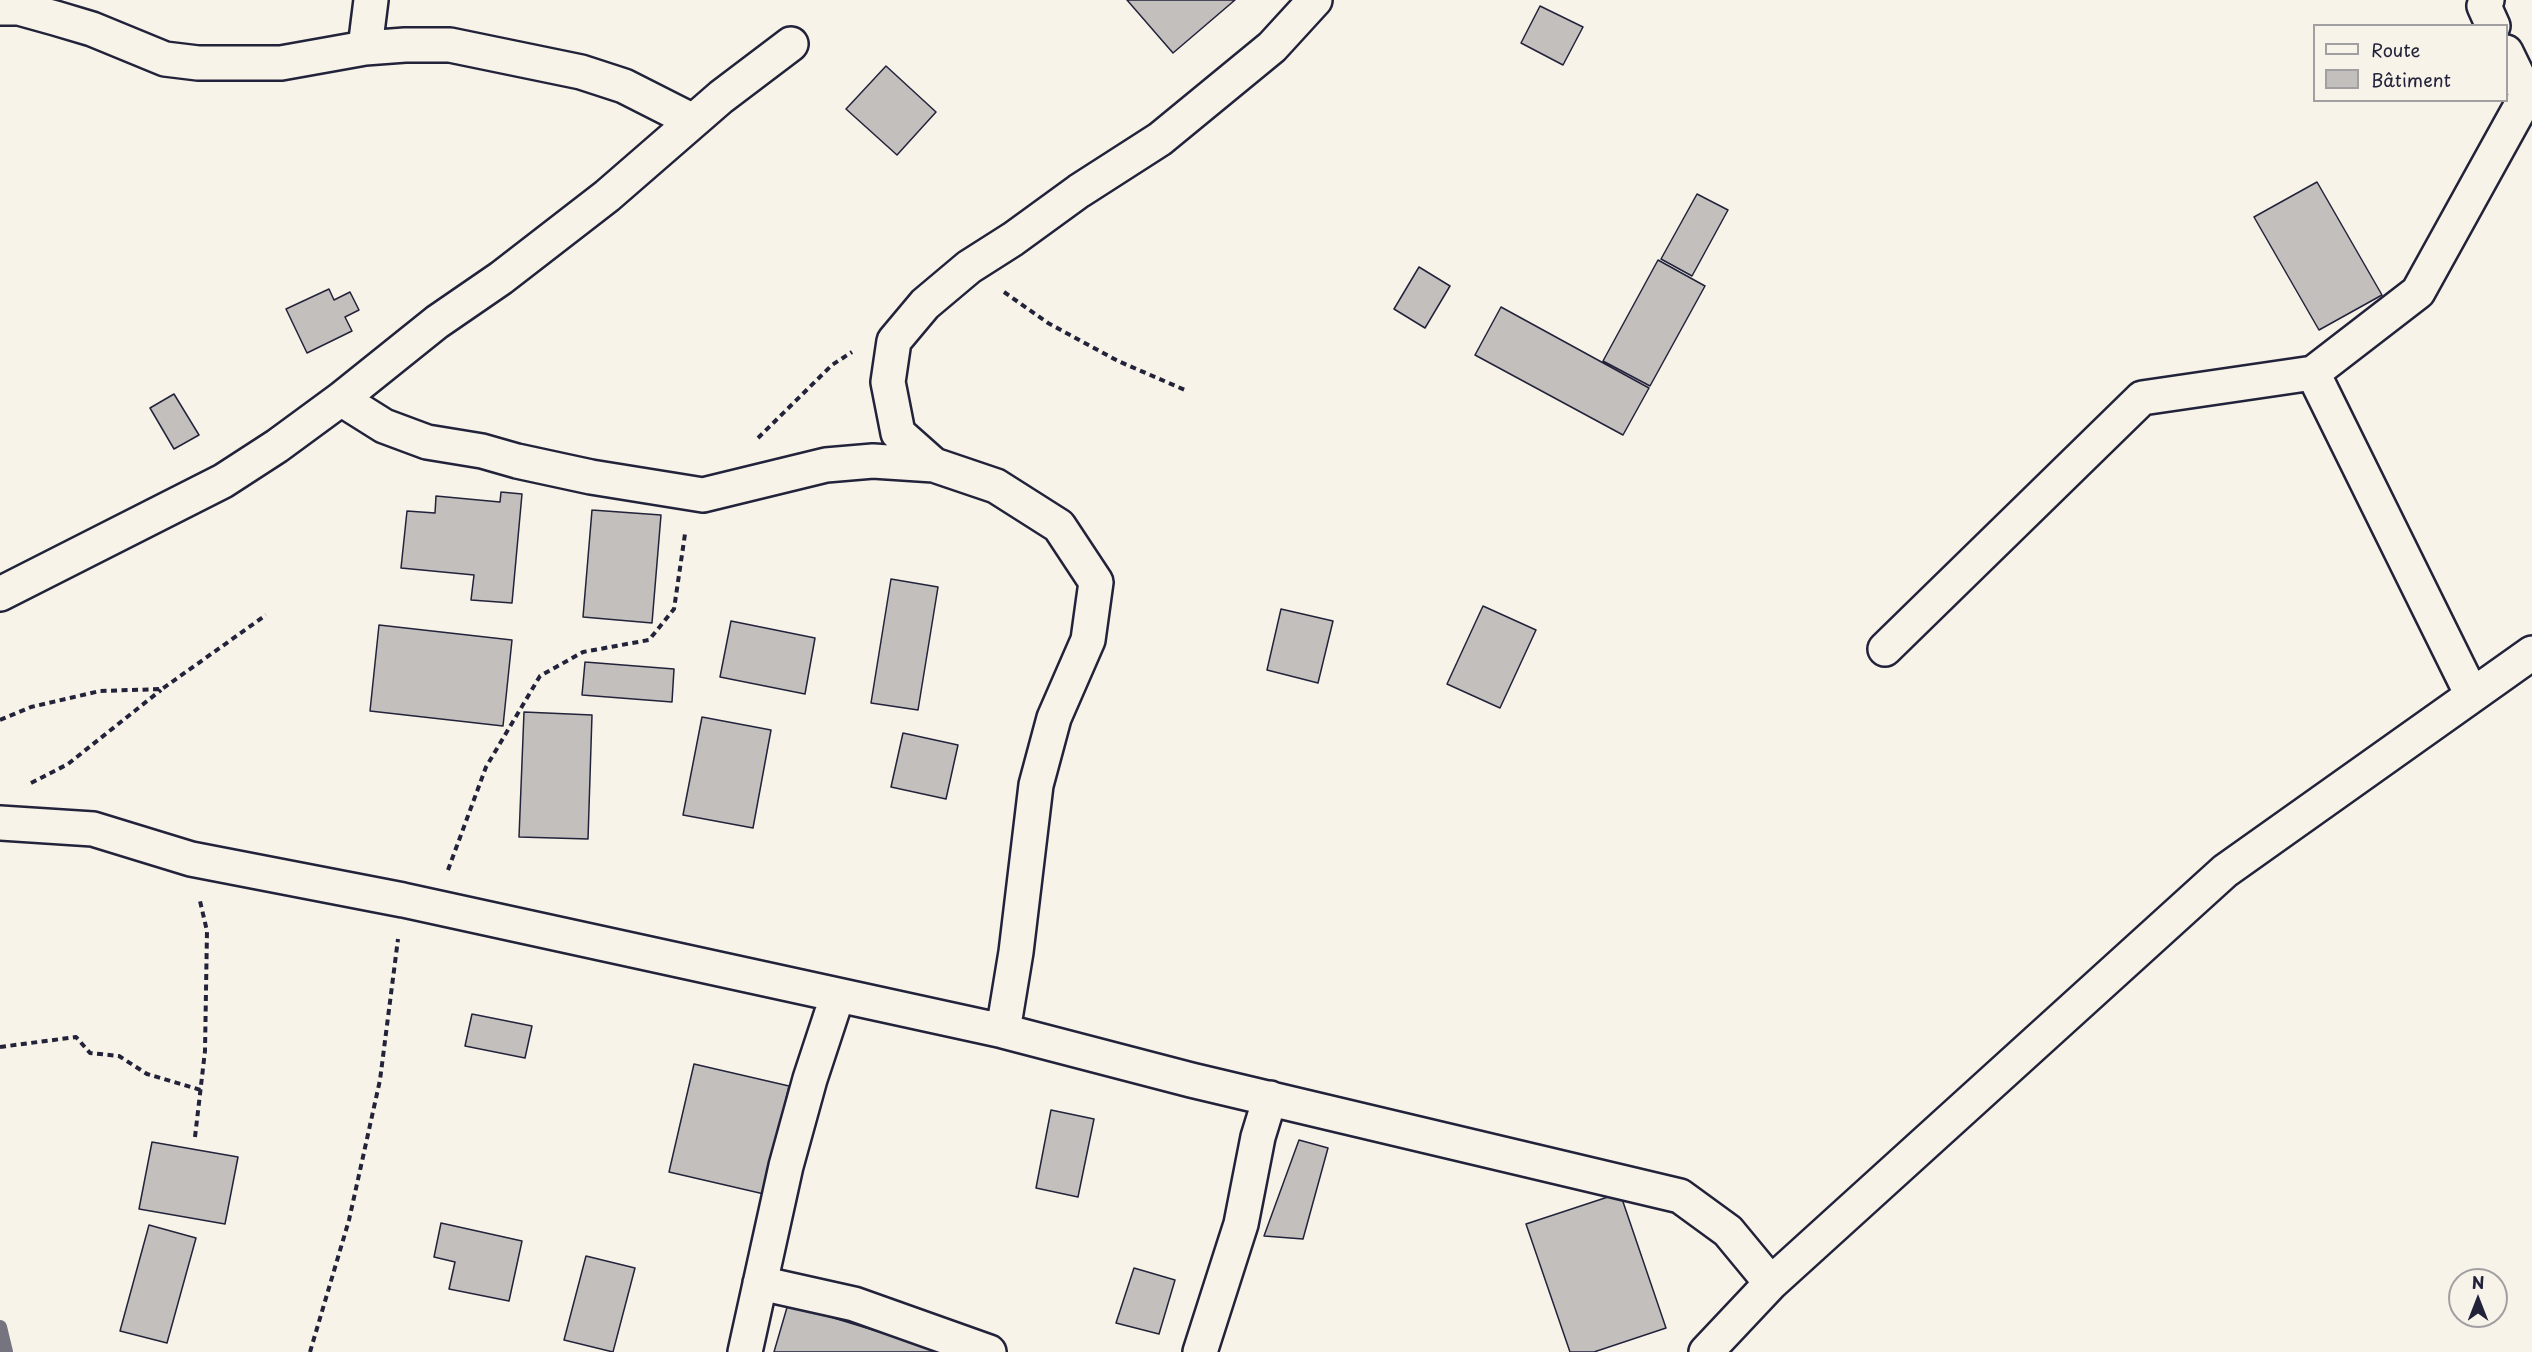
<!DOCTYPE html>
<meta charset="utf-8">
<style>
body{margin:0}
#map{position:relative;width:2532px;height:1352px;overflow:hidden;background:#f7f3e8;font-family:"Playpen Sans",sans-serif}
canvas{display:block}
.legend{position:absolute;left:2313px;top:24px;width:195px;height:78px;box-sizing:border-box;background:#f7f3e8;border:2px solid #a29fa3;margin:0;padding:8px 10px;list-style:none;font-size:18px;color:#22223b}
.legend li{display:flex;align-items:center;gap:12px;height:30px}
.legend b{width:30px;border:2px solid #a29fa3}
.north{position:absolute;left:2448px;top:1268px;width:60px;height:60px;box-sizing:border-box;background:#f7f3e8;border:2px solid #a29fa3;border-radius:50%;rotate:0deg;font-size:16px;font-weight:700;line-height:24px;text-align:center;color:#22223b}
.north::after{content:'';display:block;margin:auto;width:21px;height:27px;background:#22223b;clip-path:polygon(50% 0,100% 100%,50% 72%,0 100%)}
</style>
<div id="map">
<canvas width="2532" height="1352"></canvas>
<ul class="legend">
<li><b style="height:8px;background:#f7f3e8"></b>Route</li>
<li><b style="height:16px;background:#c2bfbd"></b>Bâtiment</li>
</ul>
<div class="north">N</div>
</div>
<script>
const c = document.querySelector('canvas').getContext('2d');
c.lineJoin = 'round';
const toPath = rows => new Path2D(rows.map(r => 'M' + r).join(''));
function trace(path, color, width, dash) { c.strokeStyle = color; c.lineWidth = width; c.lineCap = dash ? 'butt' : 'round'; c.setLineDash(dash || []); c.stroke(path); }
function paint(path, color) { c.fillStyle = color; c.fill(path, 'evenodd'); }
trace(toPath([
 [0,1327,6,1352]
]), '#76747f', 14);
const building = toPath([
 [1127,0,1235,0,1173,53,1127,0],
 [1540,6,1583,27,1563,65,1521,43,1540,6],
 [886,66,936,112,897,155,846,109,886,66],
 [2317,182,2382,295,2319,330,2254,217,2317,182],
 [1697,194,1728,210,1692,276,1661,259,1697,194],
 [1658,260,1705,286,1650,386,1603,361,1658,260],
 [1419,267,1450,286,1425,328,1394,309,1419,267],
 [329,289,334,300,350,292,359,310,345,317,352,331,307,353,286,309,329,289],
 [1501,307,1649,388,1623,435,1475,355,1501,307],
 [174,394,199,435,174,449,150,408,174,394],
 [501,492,522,494,512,603,471,600,474,575,401,568,407,511,435,513,436,496,500,502,501,492],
 [592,510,661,515,652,623,583,617,592,510],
 [891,579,938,587,918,710,871,703,891,579],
 [1483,606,1536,630,1500,708,1447,684,1483,606],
 [1281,609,1333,621,1318,683,1267,670,1281,609],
 [731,621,815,638,805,694,720,677,731,621],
 [379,625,512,640,503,726,370,711,379,625],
 [585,662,674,669,672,702,582,695,585,662],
 [524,712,592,715,588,839,519,837,524,712],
 [702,717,771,730,753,828,683,815,702,717],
 [903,733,958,745,946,799,891,787,903,733],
 [472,1014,532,1026,525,1058,465,1046,472,1014],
 [694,1064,789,1086,764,1194,669,1172,694,1064],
 [1051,1110,1094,1119,1078,1197,1036,1188,1051,1110],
 [1299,1140,1328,1148,1303,1239,1264,1236,1299,1140],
 [152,1142,238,1157,225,1224,139,1209,152,1142],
 [1620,1193,1666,1328,1594,1352,1570,1352,1526,1224,1620,1193],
 [441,1223,522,1241,509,1301,449,1289,455,1262,434,1257,441,1223],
 [149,1225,196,1238,167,1343,120,1331,149,1225],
 [586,1256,635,1268,613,1352,564,1340,586,1256],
 [1134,1268,1175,1280,1159,1334,1116,1323,1134,1268],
 [788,1304,945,1352,774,1352,788,1304]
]);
paint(building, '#c2bfbd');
trace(building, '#22223b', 1.5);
const minor = toPath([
 [2487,0,2484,6,2493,26],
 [0,8,19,8,55,18,92,29,165,59,198,63,281,63,365,48,405,45,450,45,581,72,624,86,693,121],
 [365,48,371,0],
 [2313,373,2472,695],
 [341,399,384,426,427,442,482,451,517,461,591,477,703,495,826,465,873,461,934,465],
 [0,594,223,481,277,446,341,399,437,322,501,278,607,196,721,97,791,44],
 [1885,649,2142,398,2313,373,2418,292,2527,95,2506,52],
 [0,823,93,829,191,859,403,900,1003,1031,1191,1080,1680,1196,1728,1231,1771,1283],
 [1003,1031,1016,952,1036,785,1054,718,1088,640,1096,582,1059,526,996,486,934,465,898,433,888,382,894,341,925,304,969,267,1013,239,1079,191,1160,139,1272,47,1315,0],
 [760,1283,854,1304,989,1352],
 [745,1352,786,1166,810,1079,837,997],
 [1200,1352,1241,1224,1258,1137,1270,1098],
 [1706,1352,1771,1283,2225,871,2532,653]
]);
trace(minor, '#22223b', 38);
trace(toPath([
 [1004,292,1048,323,1118,361,1185,390],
 [758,438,832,365,852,352],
 [0,720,31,707,100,691,162,689,266,615],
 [31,783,68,764,161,690],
 [448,870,486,767,540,676,583,652,649,640,674,609,685,534],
 [0,1047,76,1037,90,1053,119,1056,147,1074,201,1090],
 [195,1137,205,1051,207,931,200,901],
 [310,1352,349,1220,380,1080,398,939]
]), '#22223b', 4, [6, 4.5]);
trace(minor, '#f7f3e8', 33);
</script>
